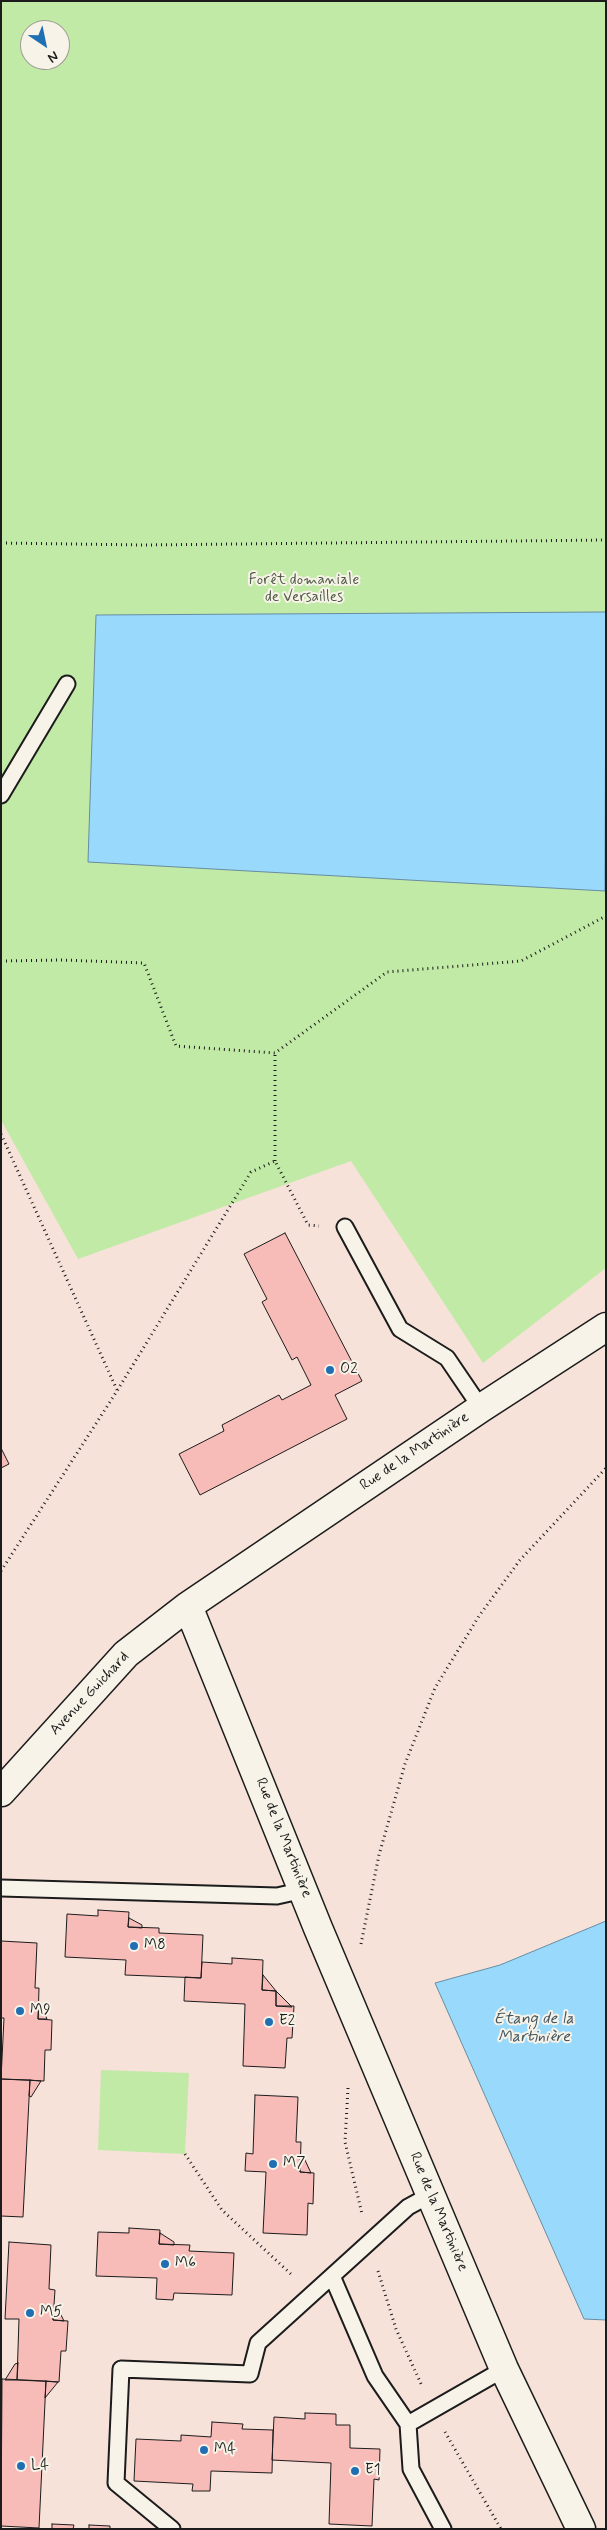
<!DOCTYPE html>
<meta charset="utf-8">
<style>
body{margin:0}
#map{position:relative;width:607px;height:2530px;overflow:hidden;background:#f7e2da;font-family:Mynerve,sans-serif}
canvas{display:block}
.frame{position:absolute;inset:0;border:2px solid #1c1c1c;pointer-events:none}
.north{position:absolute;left:20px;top:20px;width:50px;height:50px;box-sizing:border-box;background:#f7f3e8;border:1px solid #9f9d96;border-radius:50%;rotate:146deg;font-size:14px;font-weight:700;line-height:20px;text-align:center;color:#1c1c1c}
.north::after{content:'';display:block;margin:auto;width:18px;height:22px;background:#1f6fb2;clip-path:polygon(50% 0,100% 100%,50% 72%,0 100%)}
</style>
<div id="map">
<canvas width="607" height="2530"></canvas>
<div class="frame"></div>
<div class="north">N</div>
</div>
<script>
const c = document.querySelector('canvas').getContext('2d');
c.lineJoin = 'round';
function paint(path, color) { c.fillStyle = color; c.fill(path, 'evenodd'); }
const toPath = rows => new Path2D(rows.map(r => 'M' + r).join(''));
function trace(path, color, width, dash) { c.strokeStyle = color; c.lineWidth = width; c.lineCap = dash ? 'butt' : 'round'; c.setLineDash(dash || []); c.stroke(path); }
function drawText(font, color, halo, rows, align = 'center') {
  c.font = font + ' Mynerve,sans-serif'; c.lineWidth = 4; c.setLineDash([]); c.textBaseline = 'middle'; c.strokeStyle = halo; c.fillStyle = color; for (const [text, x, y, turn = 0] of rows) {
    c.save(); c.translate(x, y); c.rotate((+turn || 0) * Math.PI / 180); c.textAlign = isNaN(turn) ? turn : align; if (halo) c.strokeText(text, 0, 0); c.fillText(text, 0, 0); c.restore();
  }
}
paint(toPath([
 [1,1,606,1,606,1268,483,1363,351,1161,78,1259,1,1120],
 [30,30,60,30,60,60,30,60],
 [101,2070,189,2073,185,2154,98,2150]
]), '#c1eaa6');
const water = toPath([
 [606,612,605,891,88,862,96,615,606,612],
 [606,1921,606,2320,584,2319,435,1983,500,1965,606,1921]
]);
paint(water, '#99d9fb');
trace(water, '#678da2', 1);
const building = toPath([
 [285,1233,362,1381,335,1395,347,1419,200,1495,179,1454,224,1431,222,1425,279,1395,282,1400,311,1385,297,1357,292,1360,262,1302,267,1299,244,1254,285,1233],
 [1,1448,9,1464,1,1468,1,1448],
 [98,1910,129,1912,128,1927,159,1928,159,1933,203,1935,201,1978,125,1975,126,1960,65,1957,67,1914,98,1916,98,1910],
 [129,1918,142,1925,142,1928,128,1927,129,1918],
 [1,1941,37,1943,35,1988,39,1988,38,2019,52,2020,51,2050,45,2050,44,2081,1,2079,4,2018,1,2018,1,1941],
 [232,1958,263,1960,262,1990,276,1991,276,2006,294,2006,292,2038,287,2038,285,2068,243,2066,245,2004,184,2001,185,1977,201,1978,202,1962,232,1964,232,1958],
 [263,1975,276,1991,262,1990,263,1975],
 [276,1991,292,2007,276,2006,276,1991],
 [39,2005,41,2005,47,2019,38,2019,39,2005],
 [1,2079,30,2080,23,2217,1,2216,1,2079],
 [30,2080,41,2081,31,2097,29,2096,30,2080],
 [255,2095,298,2097,296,2142,301,2142,300,2172,314,2173,313,2204,308,2203,307,2235,263,2233,266,2172,245,2171,246,2153,253,2154,255,2095],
 [300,2158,304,2158,311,2173,300,2172,300,2158],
 [129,2228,160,2230,159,2244,190,2245,189,2251,234,2253,232,2295,174,2293,173,2300,156,2299,157,2278,96,2276,98,2232,129,2233,129,2228],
 [160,2233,174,2242,174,2245,159,2244,160,2233],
 [9,2242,51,2245,49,2289,55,2290,53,2320,68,2321,66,2351,61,2351,59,2382,17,2380,19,2319,5,2319,9,2242],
 [54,2306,57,2307,64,2321,53,2320,54,2306],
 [18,2363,17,2380,5,2380,15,2364,18,2363],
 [2,2379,46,2381,39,2528,1,2526,2,2379],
 [46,2381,58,2382,45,2398,46,2381],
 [305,2413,336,2414,336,2425,350,2425,350,2448,380,2449,379,2480,374,2479,372,2526,329,2524,331,2463,272,2460,274,2417,305,2419,305,2413],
 [212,2422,243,2424,242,2429,273,2430,272,2473,211,2471,210,2491,192,2491,193,2484,134,2481,136,2439,181,2441,181,2435,211,2437,212,2422],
 [52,2524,74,2525,73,2529,30,2529,52,2529,52,2524],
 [89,2525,110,2526,110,2529,89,2529,89,2525]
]);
paint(building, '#f7bbb8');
trace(building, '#1c1c1c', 1);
const service = toPath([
 [1,795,67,684],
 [345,1227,400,1329,447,1358,481,1408],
 [1,1888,277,1896,304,1890],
 [408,2424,375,2376,332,2276,408,2207,430,2195],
 [172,2529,116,2483,121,2369,250,2374,258,2343,332,2276],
 [443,2529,411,2469,408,2424,504,2369]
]);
const minor = toPath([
 [1,1792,126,1654,188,1606],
 [581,2529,504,2369,318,1928,188,1606,481,1408,606,1327]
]);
trace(service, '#1c1c1c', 19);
trace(minor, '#1c1c1c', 31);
trace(toPath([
 [1,543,144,545,606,540],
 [1,961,62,960,144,963,176,1046,275,1053,387,972,521,961,606,916],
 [1,1134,117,1390],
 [275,1161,275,1053],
 [1,1571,117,1391,251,1172,275,1161,308,1225,319,1226],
 [361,1944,379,1855,405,1764,435,1688,479,1616,520,1560,606,1468],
 [348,2088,345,2142,362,2214],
 [185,2154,222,2210,293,2276],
 [378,2271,396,2329,422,2386],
 [445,2432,501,2529]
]), '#1c1c1c', 3, [1, 4]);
trace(service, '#f7f3e8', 15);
trace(minor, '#f7f3e8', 28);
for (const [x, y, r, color] of [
 [330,1370,5,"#1f6fb2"],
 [134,1946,5,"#1f6fb2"],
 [20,2011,5,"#1f6fb2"],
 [269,2022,5,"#1f6fb2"],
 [273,2164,5,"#1f6fb2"],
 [165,2264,5,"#1f6fb2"],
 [30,2313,5,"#1f6fb2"],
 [204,2450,5,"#1f6fb2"],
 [21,2466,5,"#1f6fb2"],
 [355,2471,5,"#1f6fb2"]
]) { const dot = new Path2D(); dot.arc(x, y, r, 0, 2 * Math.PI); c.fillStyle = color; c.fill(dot); trace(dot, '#f7f3e8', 2); }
drawText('15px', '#4e5a45', '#f7f3e8', [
 ["Forêt domaniale",304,581],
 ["de Versailles",304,598]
]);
drawText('15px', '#1c1c1c', '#f7f3e8', [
 ["O2",340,1370],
 ["M8",144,1946],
 ["M9",30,2011],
 ["E2",279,2022],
 ["M7",283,2164],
 ["M6",175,2264],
 ["M5",40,2313],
 ["M4",214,2450],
 ["L4",31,2466],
 ["E1",365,2471]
], 'left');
drawText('15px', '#1c1c1c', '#f7f3e8', [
 ["Rue de la Martinière",415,1452,-34],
 ["Avenue Guichard",90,1694,-47],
 ["Rue de la Martinière",283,1838,68],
 ["Rue de la Martinière",438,2212,67]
]);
drawText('italic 16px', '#42555f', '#f7f3e8', [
 ["Étang de la",534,2020],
 ["Martinière",534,2038]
]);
</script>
